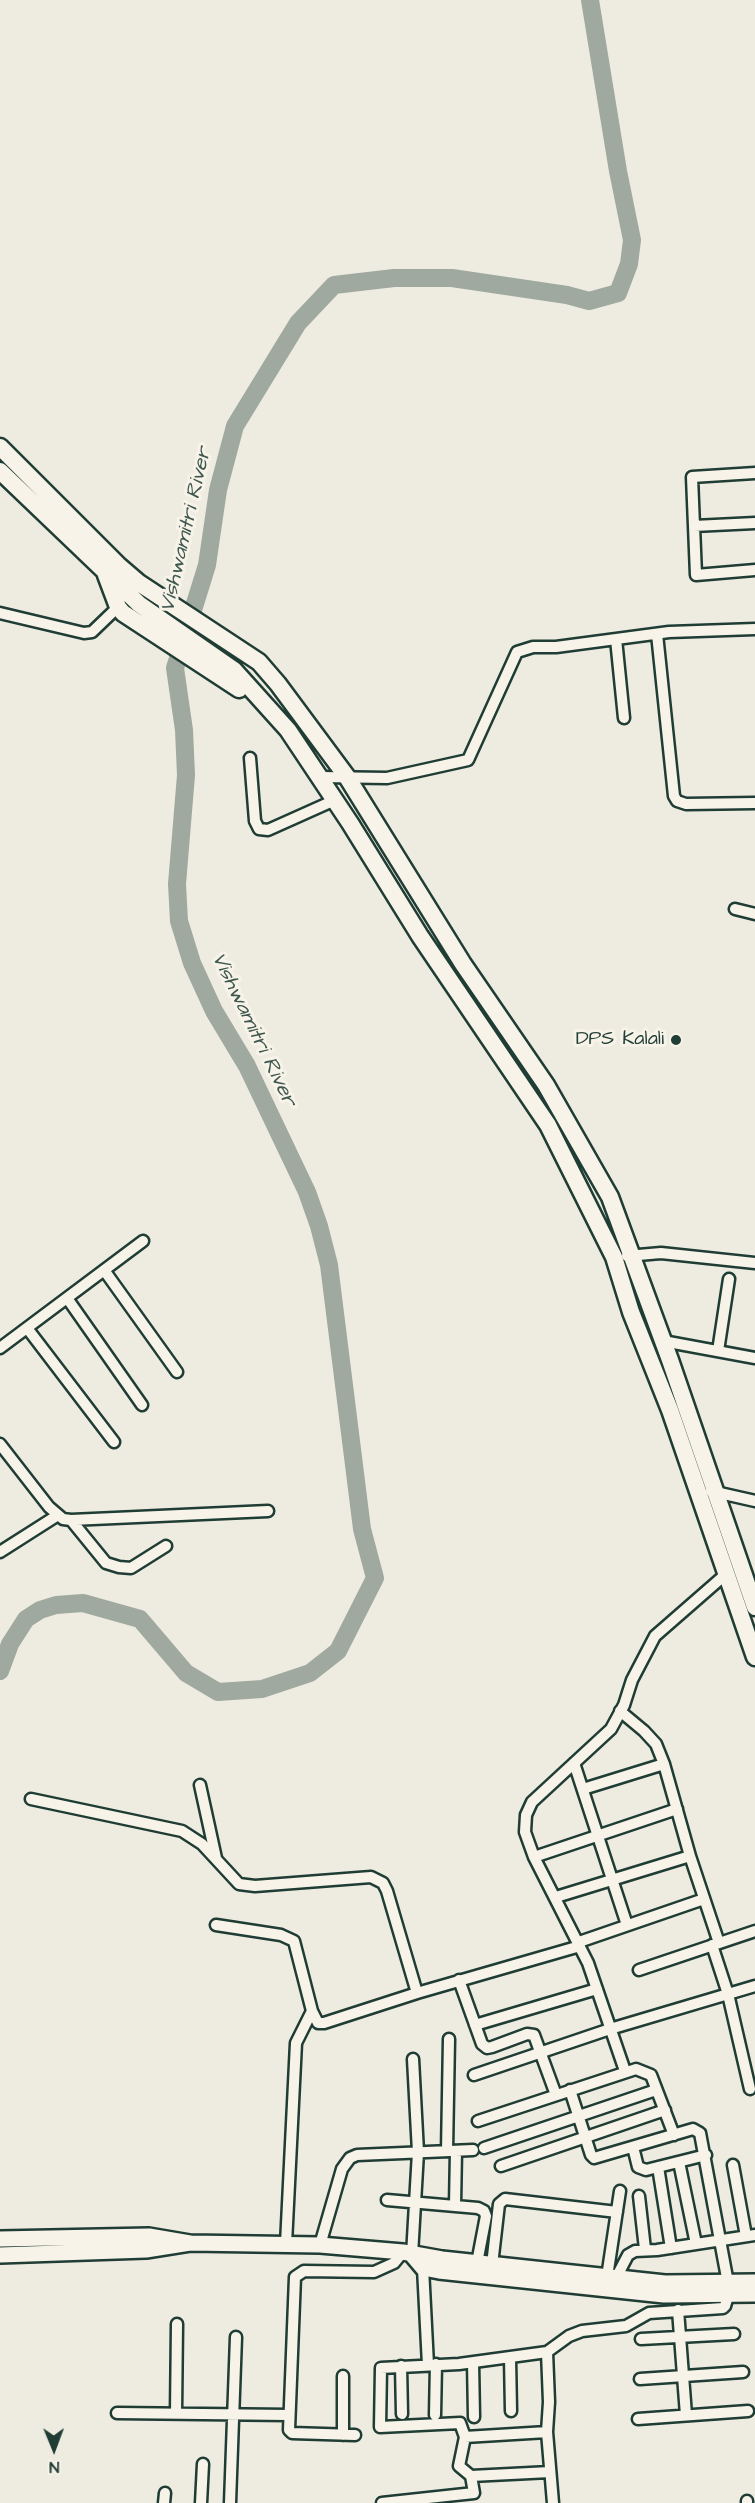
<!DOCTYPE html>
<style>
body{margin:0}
#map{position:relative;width:755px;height:2503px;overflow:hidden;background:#eeece1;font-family:"Architects Daughter",sans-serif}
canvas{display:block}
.north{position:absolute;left:24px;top:2419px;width:60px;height:60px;-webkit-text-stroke:4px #f7f3e8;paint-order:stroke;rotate:179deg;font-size:16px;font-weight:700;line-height:24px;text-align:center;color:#1f3d34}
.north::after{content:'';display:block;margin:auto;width:21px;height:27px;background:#1f3d34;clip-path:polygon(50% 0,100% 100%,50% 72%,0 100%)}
</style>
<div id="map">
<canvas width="755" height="2503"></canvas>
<div class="north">N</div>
</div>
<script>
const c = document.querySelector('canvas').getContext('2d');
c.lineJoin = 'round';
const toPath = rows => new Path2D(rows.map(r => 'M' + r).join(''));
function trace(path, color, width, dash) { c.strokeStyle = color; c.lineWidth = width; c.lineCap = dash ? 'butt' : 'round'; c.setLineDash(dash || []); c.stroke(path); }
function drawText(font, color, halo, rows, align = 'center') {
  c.font = font + ' "Architects Daughter",sans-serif'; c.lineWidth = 6; c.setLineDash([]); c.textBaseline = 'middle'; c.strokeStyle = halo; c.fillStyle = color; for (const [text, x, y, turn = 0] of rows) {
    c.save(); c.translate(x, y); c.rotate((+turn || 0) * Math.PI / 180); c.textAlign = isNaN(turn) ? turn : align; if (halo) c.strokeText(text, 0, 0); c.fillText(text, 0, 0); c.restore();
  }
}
trace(toPath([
 [0,1671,10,1644,26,1619,40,1610,56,1605,83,1603,140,1619,186,1673,218,1692,262,1689,310,1673,338,1651,375,1578,362,1529,329,1265,319,1226,307,1192,247,1066,214,1011,192,963,179,921,177,884,186,775,184,730,175,668,207,565,218,490,235,426,298,323,334,285,394,278,452,278,567,295,589,301,618,293,629,264,632,240,618,171,590,0]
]), '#9fa99f', 18);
const street = toPath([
 [755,473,692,477,696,575,755,570],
 [694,526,755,523],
 [0,613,84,633,92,632,118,607],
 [657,634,674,796,677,801,686,804,755,803],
 [616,639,624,718],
 [250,758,255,821,259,829,268,830,335,800],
 [320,777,387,778,468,760,517,652,533,647,556,647,669,632,755,629],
 [735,909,755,914],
 [627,1256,661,1253,755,1263],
 [104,1270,177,1372],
 [67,1298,142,1405],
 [27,1328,114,1442],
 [663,1341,755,1358],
 [0,1348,143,1241],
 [718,1351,729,1279],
 [0,1444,49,1507,63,1519,71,1520,268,1511],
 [711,1491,755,1501],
 [71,1520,106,1563,119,1567,131,1568,166,1546],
 [0,1552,58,1515],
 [620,1711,644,1731,656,1744,664,1764,690,1856,719,1943],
 [574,1763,627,1925],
 [200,1785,216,1858],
 [583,1789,664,1764],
 [31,1799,182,1831,202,1844,239,1884,255,1886,371,1877,383,1883,387,1891,417,1993],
 [534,1857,677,1809],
 [556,1897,690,1856],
 [216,1925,281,1935,294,1941,312,2011,318,2023,324,2023,417,1993,580,1946],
 [579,1942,704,1899],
 [712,1945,728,1994,750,2089],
 [639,1970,755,1931],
 [459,1980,482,2044,487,2048,492,2047,527,2034,534,2035,556,2095],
 [475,2025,597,1989],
 [625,2071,588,1963,534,1857,525,1832,526,1815,532,1802,611,1729,624,1705,632,1680,655,1636,726,1574],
 [474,2075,610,2029,755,1986],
 [570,2090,591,2155,594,2158,693,2129,700,2133,728,2283],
 [478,2121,636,2069,651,2075,674,2135],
 [633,2147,638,2167,646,2170,706,2155],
 [484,2148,656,2090],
 [447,2151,449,2039],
 [679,2162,696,2244],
 [733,2165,746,2236],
 [501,2166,665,2110],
 [658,2167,671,2248],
 [639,2196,645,2249],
 [387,2200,478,2208,484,2211,486,2216,477,2263],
 [455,2205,456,2151],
 [286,2244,296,2043,312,2011],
 [320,2245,342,2169,350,2158,357,2155,473,2150],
 [412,2255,418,2152,413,2059],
 [492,2265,499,2204,505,2199,617,2212],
 [423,2268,428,2365],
 [607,2277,620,2191],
 [616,2278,628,2255,635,2251,657,2250,755,2235],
 [678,2310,686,2415],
 [641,2339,734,2334],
 [547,2352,569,2336,582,2331,626,2326,649,2313,723,2308,725,2306,728,2296],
 [510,2358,511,2411],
 [473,2362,474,2417],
 [401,2366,402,2414],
 [640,2379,743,2372],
 [117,2413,288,2415],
 [176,2413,177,2324],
 [435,2415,436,2364],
 [638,2419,748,2411],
 [547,2432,465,2437,460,2423,380,2427,381,2368,459,2364,547,2352,549,2402,547,2432,553,2503],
 [343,2435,343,2376],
 [355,2435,292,2433,289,2430,295,2277,304,2271,374,2272,394,2263,403,2252],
 [465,2437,459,2466,471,2476],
 [747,2501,747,2503],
 [164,2503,165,2493],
 [201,2503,203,2464],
 [230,2503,236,2337],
 [382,2503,474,2493,471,2476,550,2472]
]);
const secondary = toPath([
 [0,2239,149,2236,190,2243,146,2250,0,2255],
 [190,2243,320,2245,403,2252,442,2259,665,2283,755,2282],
 [412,2255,423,2268,439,2271,664,2295,755,2294]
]);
const primary = toPath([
 [0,447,118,565,139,583,259,662,278,684,347,777,463,964,546,1085,610,1197,670,1360,755,1607],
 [0,471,139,604,234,670,288,730,350,823,420,936,548,1125,614,1257,631,1312,670,1410,755,1657],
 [106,575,118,607,123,613,239,689]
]);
trace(street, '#1f3d34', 15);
trace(secondary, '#1f3d34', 20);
trace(primary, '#1f3d34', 21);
trace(street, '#f7f3e8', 10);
trace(secondary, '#f7f3e8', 15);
trace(primary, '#f7f3e8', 16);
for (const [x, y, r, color] of [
 [676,1040,6,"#1f3d34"]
]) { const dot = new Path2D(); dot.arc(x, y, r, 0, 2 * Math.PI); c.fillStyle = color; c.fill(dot); trace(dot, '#f7f3e8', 2); }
drawText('20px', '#1f3d34', '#f7f3e8', [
 ["DPS Kalali",664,1040]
], 'right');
drawText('italic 21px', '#3f584f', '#f7f3e8', [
 ["Vishwamitri River",187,530,-77],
 ["Vishwamitri River",253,1030,64]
]);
</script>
